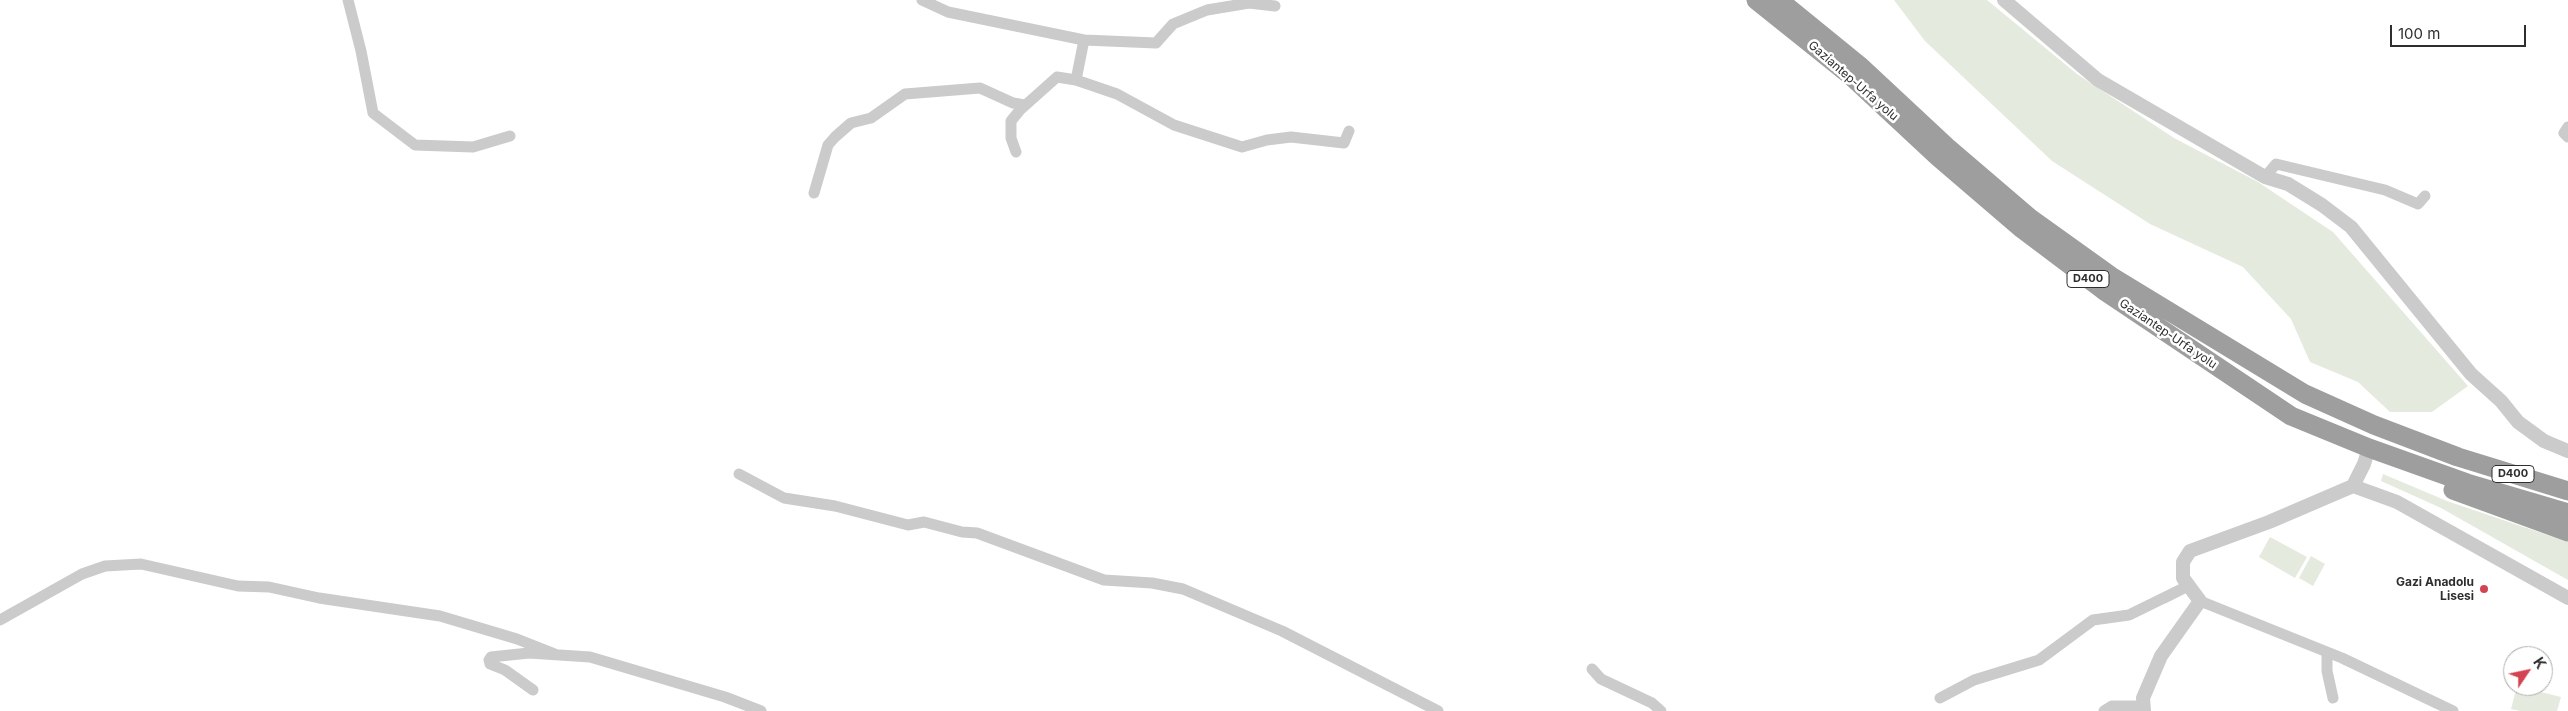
<!DOCTYPE html>
<style>
body{margin:0}
#map{position:relative;width:2568px;height:711px;overflow:hidden;background:#fff;font-family:Inter,sans-serif}
canvas{display:block}
.north{position:absolute;left:2503px;top:646px;width:50px;height:50px;box-sizing:border-box;background:#fff;border:1px solid #ababab;border-radius:50%;rotate:56deg;font-size:14px;font-weight:700;line-height:20px;text-align:center;color:#2e2e2e}
.north::after{content:'';display:block;margin:auto;width:18px;height:22px;background:#d24451;clip-path:polygon(50% 0,100% 100%,50% 72%,0 100%)}
.scale{position:absolute;left:2390px;top:25px;width:136px;height:22px;box-sizing:border-box;border:2px solid #2e2e2e;border-top:0;padding-left:6px;font-size:15px;line-height:18px;white-space:nowrap;color:#2e2e2e;-webkit-text-stroke:4px #fff;paint-order:stroke}
</style>
<div id="map">
<canvas width="2568" height="711"></canvas>
<div class="north">K</div>
<div class="scale">100 m</div>
</div>
<script>
const c = document.querySelector('canvas').getContext('2d');
c.lineJoin = 'round';
function paint(path, color) { c.fillStyle = color; c.fill(path, 'evenodd'); }
const toPath = rows => new Path2D(rows.map(r => 'M' + r).join(''));
function trace(path, color, width, dash) { c.strokeStyle = color; c.lineWidth = width; c.lineCap = dash ? 'butt' : 'round'; c.setLineDash(dash || []); c.stroke(path); }
function drawText(font, color, halo, rows, align = 'center') {
  c.font = font + ' Inter,sans-serif'; c.lineWidth = 5; c.setLineDash([]); c.textBaseline = 'middle'; c.strokeStyle = halo; c.fillStyle = color; for (const [text, x, y, turn = 0] of rows) {
    c.save(); c.translate(x, y); c.rotate((+turn || 0) * Math.PI / 180); c.textAlign = isNaN(turn) ? turn : align; if (halo) c.strokeText(text, 0, 0); c.fillText(text, 0, 0); c.restore();
  }
}
paint(toPath([
 [1894,0,1987,0,2077,74,2174,138,2258,182,2333,232,2468,386,2432,412,2390,412,2358,382,2310,362,2291,319,2243,267,2150,224,2052,161,1925,41],
 [2383,474,2447,501,2568,542,2568,580,2441,508,2381,481],
 [2270,537,2307,557,2295,578,2259,557],
 [2311,556,2325,564,2313,586,2299,578],
 [2517,686,2561,697,2557,711,2520,711,2511,709]
]), '#e4eade');
trace(toPath([
 [348,0,361,51,373,113,415,145,473,147,510,136],
 [922,0,948,12,1084,40,1076,80],
 [1084,40,1156,43,1173,24,1207,10,1249,3,1275,6],
 [2568,127,2564,133,2568,137],
 [1016,152,1011,138,1011,121,1020,110,1057,77,1076,80,1117,94,1174,125,1242,147,1267,140,1291,137,1344,143,1349,131],
 [2265,177,2276,164,2385,190,2418,204,2425,196],
 [814,193,828,145,835,137,851,123,871,118,905,94,980,88,1013,103,1025,105],
 [739,474,784,498,835,506,908,525,924,522,962,532,977,533,1104,580,1152,583,1183,589,1282,631,1438,711],
 [2200,601,2342,658,2453,711],
 [0,620,82,574,105,566,141,564,238,586,269,587,319,598,440,616,517,639,555,654],
 [2327,652,2327,671,2333,698],
 [1592,669,1601,679,1652,703,1661,711],
 [533,690,505,670,490,664,489,660,491,657,529,653,590,657,725,697,761,711],
 [1940,698,1974,680,2039,660,2093,620,2129,615,2188,586,2164,598],
 [2104,711,2112,706,2144,706]
]), '#cbcbcb', 11);
trace(toPath([
 [2004,0,2098,80,2265,177,2288,184,2322,205,2351,227,2471,374,2501,401,2518,422,2544,441,2568,451],
 [2353,486,2397,502,2568,598],
 [2144,711,2143,698,2161,656,2200,601,2183,578,2183,562,2190,551,2269,522,2353,486,2364,464,2369,448]
]), '#cbcbcb', 14);
trace(toPath([
 [1756,0,1851,76,1938,157,2022,229,2103,290,2291,416,2369,448,2467,483,2568,513],
 [1779,0,1859,65,1947,147,2030,218,2111,276,2305,394,2374,425,2458,457,2568,491],
 [2453,490,2568,532]
]), '#9e9e9e', 19);
for (const [x, y, r, color] of [
 [2484,589,5,"#d24451"]
]) { const dot = new Path2D(); dot.arc(x, y, r, 0, 2 * Math.PI); c.fillStyle = color; c.fill(dot); trace(dot, '#fff', 2); }
for (const [x, y, w] of [
 [2088,279,42],
 [2513,474,42]
]) { const box = new Path2D(); box.roundRect(x - w / 2, y - 8.5, w, 17, 4); c.fillStyle = '#fff'; c.fill(box); trace(box, '#2e2e2e', 1); }
drawText('bold 11px', '#2e2e2e', null, [
 ["D400",2088,279],
 ["D400",2513,474]
]);
drawText('12px', '#2e2e2e', '#fff', [
 ["Gaziantep-Urfa yolu",1853,81,41],
 ["Gaziantep-Urfa yolu",2168,334,34]
]);
drawText('bold 12px', '#2e2e2e', '#fff', [
 ["Gazi Anadolu",2474,582],
 ["Lisesi",2474,596]
], 'right');
</script>
